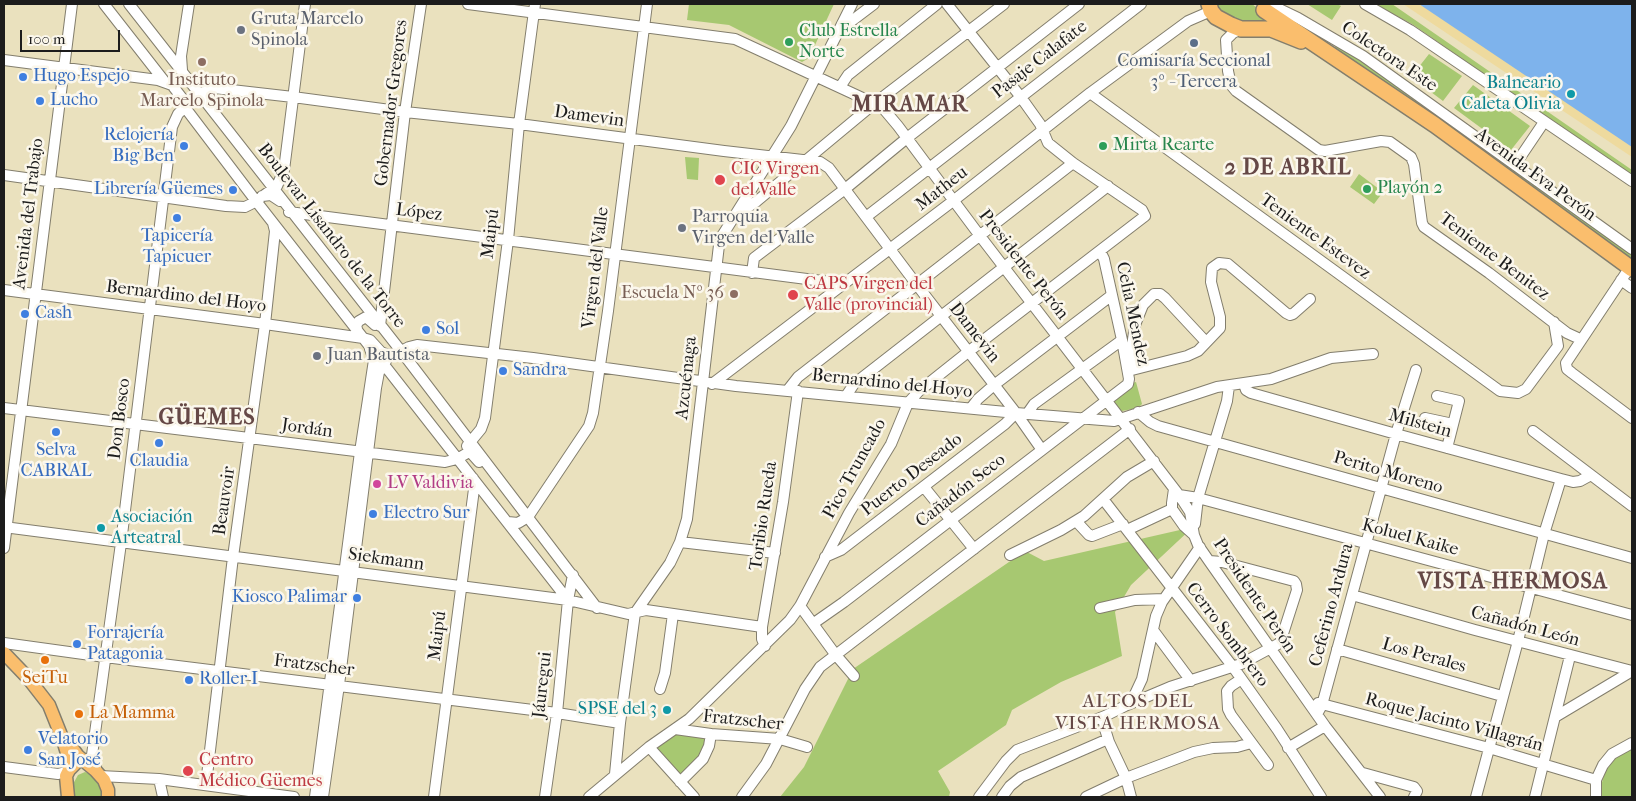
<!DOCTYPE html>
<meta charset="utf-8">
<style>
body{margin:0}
#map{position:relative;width:1636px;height:801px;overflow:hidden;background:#eae1be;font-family:"IM FELL French Canon",serif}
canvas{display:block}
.frame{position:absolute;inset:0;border:5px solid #1c1c1c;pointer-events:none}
.scale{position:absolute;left:20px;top:30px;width:100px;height:22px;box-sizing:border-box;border:2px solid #1c1c1c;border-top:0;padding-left:6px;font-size:15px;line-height:18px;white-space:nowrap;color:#1c1c1c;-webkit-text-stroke:4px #fbf7ec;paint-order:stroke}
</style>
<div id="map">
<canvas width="1636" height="801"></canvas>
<div class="frame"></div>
<div class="scale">100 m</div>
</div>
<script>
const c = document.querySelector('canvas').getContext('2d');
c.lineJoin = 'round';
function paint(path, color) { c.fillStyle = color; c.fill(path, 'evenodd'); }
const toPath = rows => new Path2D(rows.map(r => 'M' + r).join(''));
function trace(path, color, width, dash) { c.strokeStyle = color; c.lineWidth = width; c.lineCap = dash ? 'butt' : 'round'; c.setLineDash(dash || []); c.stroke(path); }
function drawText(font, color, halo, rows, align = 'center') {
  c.font = font + ' "IM FELL French Canon",serif'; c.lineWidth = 5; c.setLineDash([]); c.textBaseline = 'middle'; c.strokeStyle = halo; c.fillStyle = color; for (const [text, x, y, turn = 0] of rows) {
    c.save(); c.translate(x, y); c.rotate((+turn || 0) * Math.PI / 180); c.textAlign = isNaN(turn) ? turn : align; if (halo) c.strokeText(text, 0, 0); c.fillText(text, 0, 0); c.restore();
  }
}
paint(toPath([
 [689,4,834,4,809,58,802,62,729,25,687,20],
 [1215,4,1252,4,1261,11,1263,18,1260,23,1256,25,1225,18],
 [1307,4,1337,4,1341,6,1332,20],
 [1374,4,1392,4,1632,170,1632,177,1412,24],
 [1338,46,1343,47,1632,252,1632,261,1335,52,1334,48],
 [1429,54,1462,76,1443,101,1411,77],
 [1473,85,1530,126,1511,150,1454,108],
 [685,157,699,158,698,180,687,179],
 [1359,174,1383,192,1374,204,1350,187],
 [1136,382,1142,404,1138,408,1122,411,1106,401,1128,384],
 [1193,527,1131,585,1115,612,1122,656,1061,682,1012,710,1006,725,938,771,950,792,949,797,780,797,804,767,853,669,1025,551,1044,561],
 [677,734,707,738,700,758,681,776,656,748],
 [1632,747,1632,797,1601,797,1601,786,1605,772,1613,761,1624,751],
 [85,772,94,776,99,780,104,797,73,797,73,784,78,775]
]), '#a7c871');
paint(toPath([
 [1403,4,1469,4,1632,113,1632,157]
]), '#eeda9e');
paint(toPath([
 [1419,4,1632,4,1632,147]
]), '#7eb3ec');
const minor = toPath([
 [104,4,165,82],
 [129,4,401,351,597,608],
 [468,4,735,39,882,107,898,126,980,236,1179,495,1190,512,1194,535,1198,545,1209,561,1325,726,1380,797],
 [1269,4,1298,18,1363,56,1632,249],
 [1365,4,1410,30,1632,181],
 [841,29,874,4],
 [1241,29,1233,33,1226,40,1228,71,1231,85,1236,91,1319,150,1325,151,1381,141,1390,142,1411,157,1414,164,1422,223,1424,227,1489,273,1567,333,1580,339],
 [4,60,158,80,172,85,182,98,186,101,193,100,204,92,214,88,293,97,405,112,519,124,724,151,820,162,829,168,917,285,1016,413,1042,450],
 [182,70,181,56,189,4],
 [840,87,848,75,937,4],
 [1090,93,1500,391,1518,393,1526,389,1558,346,1554,322],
 [177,97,256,201,568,600],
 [1515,165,1544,122],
 [4,175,226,206,245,207,253,203,277,186,284,170,305,4],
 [262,196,271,195,280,201],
 [289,212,830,282,840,287],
 [739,213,757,201,875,103,1004,4],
 [866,217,1141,4],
 [1630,267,1566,363,1567,369,1572,373,1632,418],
 [752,273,754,258,845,189,907,138,1079,4],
 [1621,280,1632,288],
 [4,290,265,324,363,338,370,340,381,352,389,355,396,354,409,347,417,345,533,358,736,386,1016,413,1114,421,1217,387,1271,379,1331,358,1373,354],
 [380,326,405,112,421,4],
 [357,329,356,325,359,321,366,317,375,325],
 [1133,360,1131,354,1135,325,1143,305,1154,294,1160,294,1165,298,1206,342],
 [1128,371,1187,356,1198,351,1220,328,1220,317,1211,282,1212,268,1219,263,1228,264,1286,313,1290,315,1293,314,1310,299],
 [712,384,953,201,1090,93,1188,21,1211,11],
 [1244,384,1246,390,1251,393,1396,434,1561,479,1573,482,1580,481,1591,475],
 [787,391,798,377,1073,163],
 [846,396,854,384,1108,186],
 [1437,396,1459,401,1447,448],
 [4,408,445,462,457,459,469,452,471,453,479,462],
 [971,408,978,399,994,385,1112,295],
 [1138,412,1150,422,1158,426,1632,558],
 [1027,414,1034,404,1122,340],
 [1425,418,1453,424],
 [1533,431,1632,506],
 [467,446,481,429,485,418,508,240,519,124,535,4],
 [924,487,974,549],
 [1174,489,1172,503,1172,509,1184,526,1194,535],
 [1179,495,1198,498,1632,615],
 [1103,499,1233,667,1277,729,1321,797],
 [1076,521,1089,535,1092,536,1123,524],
 [508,522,518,523,528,517,589,426,593,413,608,311,647,4],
 [1195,524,1198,498,1227,401,1229,386],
 [4,527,568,600,628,614,646,610,762,627],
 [1127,530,1172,509],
 [680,542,775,553],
 [4,548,72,4],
 [1010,555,1061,530,1084,516,1127,477,1154,461],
 [825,557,841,550,1005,424,1016,413],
 [1352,595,1475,630,1632,671],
 [800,606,835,654,854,676],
 [1100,608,1135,600,1164,599],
 [814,623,844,602,1128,384,1129,379,1122,340,1104,259,1100,251],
 [1153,630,1191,681],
 [4,643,105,657,557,713,620,723],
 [765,646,762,639,762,627,783,502,798,391],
 [1337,649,1502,696],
 [1240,680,1231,686,1227,691,1228,709,1231,715,1268,765],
 [660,689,665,673,673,614],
 [1318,703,1489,748,1596,780],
 [1126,705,1135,694,1142,679,1156,616,1162,602,1200,547],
 [1317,714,1322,705,1396,434,1416,370],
 [1105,716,1104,723,1105,729,1109,742,1126,778,1131,797],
 [1555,717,1632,671],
 [675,729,711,734,780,739,807,747],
 [649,747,694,797],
 [1288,748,1325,726],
 [4,767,58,774,69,771],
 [97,772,92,755,121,543,172,127,178,114,188,104],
 [1363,773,1414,787,1417,791,1414,797],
 [615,774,620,723,635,613,670,563,680,542,687,519,719,245,722,236,791,126,852,4],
 [100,776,159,779,294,797],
 [159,779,163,797],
 [680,782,703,759,709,746,711,734],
 [206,784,233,557,265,324,275,231,273,223],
 [315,797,360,452,374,360,370,349],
 [323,797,339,685,376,388,379,372,386,361],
 [434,797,474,489,473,478],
 [545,797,557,713,568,600,573,575],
 [589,797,649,747,689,719,790,620,800,606,849,513,891,444,908,403,919,391,968,352,1145,216,1142,210,1073,163,1048,143,1040,124,1020,96,947,4],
 [742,797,766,764,805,689,820,667,1130,429],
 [979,797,1006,761,1017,750,1105,716,1125,706,1170,687,1241,664,1280,643,1297,590,1296,584,1294,581,1222,562,1209,561],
 [1002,797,1010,786,1021,777,1108,739],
 [1086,797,1126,778,1194,752,1213,748,1237,747,1251,743],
 [1476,797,1518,641,1544,534,1561,479],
 [1535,797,1570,656],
 [1596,797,1596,780,1603,765,1612,754,1632,743]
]);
const major = toPath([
 [4,653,28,678,49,705,63,740,67,753,69,770],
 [67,741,78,756,95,770,104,780,108,790,108,797],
 [68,797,66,776,69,770,75,764]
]);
const highway = toPath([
 [1209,4,1211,11,1216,17,1231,25,1241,29,1271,29,1301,41],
 [1264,10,1435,125,1632,269]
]);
trace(minor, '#837e6d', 12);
trace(major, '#837e6d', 15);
trace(highway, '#837e6d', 18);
trace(minor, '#fff', 10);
trace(major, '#fabe6d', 12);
trace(highway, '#fabe6d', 15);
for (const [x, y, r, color] of [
 [241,30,5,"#6b7280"],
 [789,42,5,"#2e9e5b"],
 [1194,43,5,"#5c6f8a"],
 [202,62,5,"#8d6e63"],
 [23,77,5,"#3f7fe0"],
 [1571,94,5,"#0f9aa8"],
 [40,101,5,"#3f7fe0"],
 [184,146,5,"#3f7fe0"],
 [1103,146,5,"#2e9e5b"],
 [720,180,6,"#e0444e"],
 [1367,189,5,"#2e9e5b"],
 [233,190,5,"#3f7fe0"],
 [177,218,5,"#3f7fe0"],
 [682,228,5,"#6b7280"],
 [734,294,5,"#8d6e63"],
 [793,295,6,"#e0444e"],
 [25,314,5,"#3f7fe0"],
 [426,330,5,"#3f7fe0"],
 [317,356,5,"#6b7280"],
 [503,371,5,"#3f7fe0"],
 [56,432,5,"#3f7fe0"],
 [159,443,5,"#3f7fe0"],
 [377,484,5,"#d1479c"],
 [373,514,5,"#3f7fe0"],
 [101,528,5,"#0f9aa8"],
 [357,598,5,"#3f7fe0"],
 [77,644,5,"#3f7fe0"],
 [45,660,5,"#e8710a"],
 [189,680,5,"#3f7fe0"],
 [667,710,5,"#0f9aa8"],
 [79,714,5,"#e8710a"],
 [28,750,5,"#3f7fe0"],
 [188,771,6,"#e0444e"]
]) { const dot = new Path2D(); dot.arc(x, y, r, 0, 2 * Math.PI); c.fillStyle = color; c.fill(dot); trace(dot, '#fbf7ec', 2); }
drawText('18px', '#5b616d', '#fbf7ec', [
 ["Gruta Marcelo",251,20],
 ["Spinola",251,41],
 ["Parroquia",692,218],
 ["Virgen del Valle",692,239],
 ["Juan Bautista",327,356]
], 'left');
drawText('18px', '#27864d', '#fbf7ec', [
 ["Club Estrella",799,32],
 ["Norte",799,53],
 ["Mirta Rearte",1113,146],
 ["Playón 2",1377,189]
], 'left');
drawText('18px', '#1c1c1c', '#fbf7ec', [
 ["Colectora Este",1389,57,34],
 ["Pasaje Calafate",1040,60,-38],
 ["Gobernador Gregores",392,103,-83],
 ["Damevin",589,117,8],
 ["Avenida Eva Perón",1535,175,36],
 ["Matheu",942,189,-38],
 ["López",419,213,7],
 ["Avenida del Trabajo",29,214,-83],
 ["Maipú",491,234,-83],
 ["Boulevar Lisandro de la Torre",331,236,52],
 ["Teniente Estevez",1315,237,36],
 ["Teniente Benitez",1494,257,37],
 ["Presidente Perón",1023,265,52],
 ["Virgen del Valle",596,268,-83],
 ["Bernardino del Hoyo",186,297,7],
 ["Celia Mendez",1132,314,78],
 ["Damevin",974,333,52],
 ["Azcuénaga",687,378,-84],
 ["Bernardino del Hoyo",892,384,6],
 ["Don Bosco",120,419,-83],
 ["Milstein",1420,424,16],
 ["Jordán",307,429,8],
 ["Pico Truncado",855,469,-61],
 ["Perito Moreno",1388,473,16],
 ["Puerto Deseado",912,475,-38],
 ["Cañadón Seco",961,491,-38],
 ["Beauvoir",225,501,-82],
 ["Toribio Rueda",764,516,-82],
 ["Koluel Kaike",1410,538,15],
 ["Siekmann",386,560,8],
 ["Presidente Perón",1254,596,56],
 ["Ceferino Ardura",1332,605,-75],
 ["Cañadón León",1525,627,15],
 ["Cerro Sombrero",1227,635,53],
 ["Maipú",438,636,-83],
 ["Los Perales",1424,656,16],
 ["Fratzscher",314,666,7],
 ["Jáuregui",543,685,-84],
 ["Fratzscher",743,721,6],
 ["Roque Jacinto Villagrán",1454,723,15]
]);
drawText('18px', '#4e5e75', '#fbf7ec', [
 ["Comisaría Seccional",1194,62],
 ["3º - Tercera",1194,83]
]);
drawText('18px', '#366cbe', '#fbf7ec', [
 ["Hugo Espejo",33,77],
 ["Lucho",50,101],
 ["Relojería",174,136,"right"],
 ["Big Ben",174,157,"right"],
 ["Librería Güemes",223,190,"right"],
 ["Tapicería",177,237,"center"],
 ["Tapicuer",177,258,"center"],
 ["Cash",35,314],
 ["Sol",436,330],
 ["Sandra",513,371],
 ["Selva",56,451,"center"],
 ["CABRAL",56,472,"center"],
 ["Claudia",159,462,"center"],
 ["Electro Sur",383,514],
 ["Kiosco Palimar",347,598,"right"],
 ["Forrajería",87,634],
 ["Patagonia",87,655],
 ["Roller I",199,680],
 ["Velatorio",38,740],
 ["San José",38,761]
], 'left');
drawText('18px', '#785e54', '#fbf7ec', [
 ["Instituto",202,81],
 ["Marcelo Spinola",202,102],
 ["Escuela Nº 36",724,294,"right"]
]);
drawText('18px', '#0d838f', '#fbf7ec', [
 ["Balneario",1561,84],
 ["Caleta Olivia",1561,105],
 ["Asociación",111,518,"left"],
 ["Arteatral",111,539,"left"],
 ["SPSE del 3",657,710]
], 'right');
drawText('18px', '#be3a42', '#fbf7ec', [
 ["CIC Virgen",731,170],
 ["del Valle",731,191],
 ["CAPS Virgen del",804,285],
 ["Valle (provincial)",804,306],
 ["Centro",199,761],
 ["Médico Güemes",199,782]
], 'left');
drawText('18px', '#b23c85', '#fbf7ec', [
 ["LV Valdivia",387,484]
], 'left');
drawText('18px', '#c56008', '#fbf7ec', [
 ["SeiTu",45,679],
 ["La Mamma",89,714,"left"]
]);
c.letterSpacing = '1px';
drawText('19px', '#654846', '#fbf7ec', [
 ["ALTOS DEL",1138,702],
 ["VISTA HERMOSA",1138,724]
]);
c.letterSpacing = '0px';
c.letterSpacing = '1px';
drawText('bold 22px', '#654846', '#fbf7ec', [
 ["MIRAMAR",910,106],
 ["2 DE ABRIL",1288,169],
 ["GÜEMES",207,419],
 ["VISTA HERMOSA",1513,583]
]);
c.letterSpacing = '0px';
</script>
